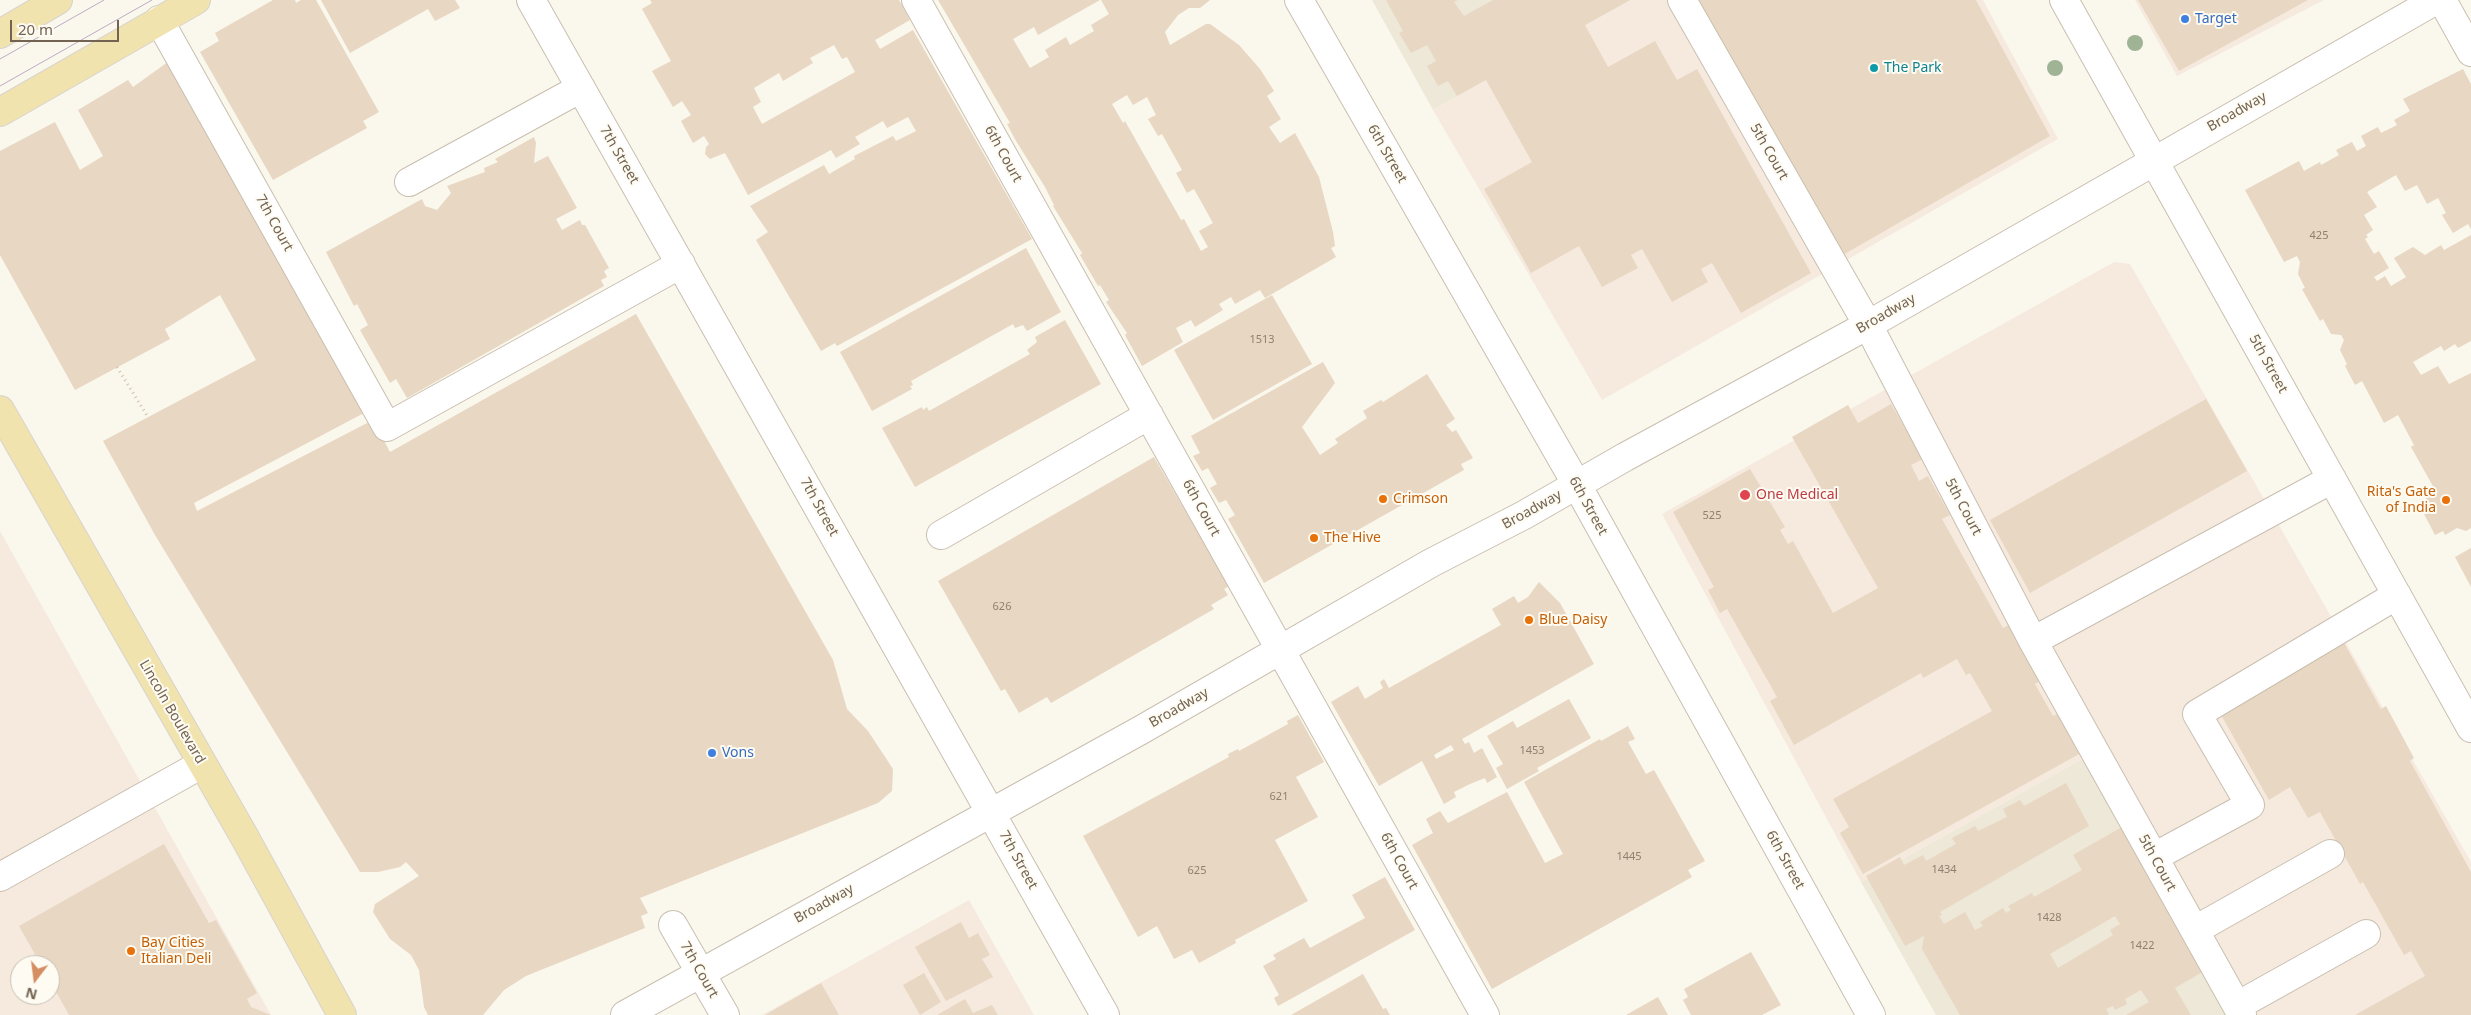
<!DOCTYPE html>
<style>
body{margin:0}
#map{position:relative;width:2471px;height:1015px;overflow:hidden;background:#faf7ec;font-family:"Noto Sans",sans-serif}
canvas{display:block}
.north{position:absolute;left:10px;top:955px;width:50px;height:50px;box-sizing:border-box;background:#fdfbf2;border:1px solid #c6beb2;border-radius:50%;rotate:195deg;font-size:14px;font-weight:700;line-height:20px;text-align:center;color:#736352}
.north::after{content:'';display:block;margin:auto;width:18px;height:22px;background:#d48e62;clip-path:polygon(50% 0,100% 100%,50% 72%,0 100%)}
.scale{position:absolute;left:10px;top:20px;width:109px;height:22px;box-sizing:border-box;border:2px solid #736352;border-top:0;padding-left:6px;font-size:15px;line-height:18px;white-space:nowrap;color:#736352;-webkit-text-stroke:4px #fdfbf2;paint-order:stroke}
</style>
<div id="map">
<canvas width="2471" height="1015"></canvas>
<div class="north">N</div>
<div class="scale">20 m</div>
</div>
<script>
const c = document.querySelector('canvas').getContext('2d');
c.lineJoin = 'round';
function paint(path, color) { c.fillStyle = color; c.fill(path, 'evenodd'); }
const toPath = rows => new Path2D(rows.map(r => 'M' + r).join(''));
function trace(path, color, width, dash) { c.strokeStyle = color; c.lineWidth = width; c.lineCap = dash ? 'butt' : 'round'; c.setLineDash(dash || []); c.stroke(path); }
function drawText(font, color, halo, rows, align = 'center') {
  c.font = font + ' "Noto Sans",sans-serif'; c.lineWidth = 4; c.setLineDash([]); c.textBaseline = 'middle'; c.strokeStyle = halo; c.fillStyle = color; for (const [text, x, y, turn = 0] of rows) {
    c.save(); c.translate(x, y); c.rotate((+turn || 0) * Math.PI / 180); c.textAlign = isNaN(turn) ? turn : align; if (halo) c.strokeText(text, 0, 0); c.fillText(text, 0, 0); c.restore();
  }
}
paint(toPath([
 [1372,0,1632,0,1433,110],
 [2084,758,2228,1015,1936,1015,1861,882]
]), '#eee8d8');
paint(toPath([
 [1632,0,1983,0,2058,139,1602,400,1433,110],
 [2135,0,2324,0,2177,76],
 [2114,262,2130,264,2471,862,2471,1015,2228,1015,2084,758,1861,882,1662,514],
 [0,531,271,1015,0,1015],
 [20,965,50,965,50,995,20,995],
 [969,900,1034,1015,762,1015]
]), '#f6eadf');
paint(toPath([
 [273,0,295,0,296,3,301,0,316,0,379,112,363,121,367,128,273,180,200,52,219,41,215,33],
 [321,0,455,0,460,8,435,21,428,9,350,53],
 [650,0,899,0,910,20,875,40,880,49,913,30,1032,239,837,346,835,343,821,351,756,240,768,232,750,206,824,165,829,174,855,159,854,156,893,136,896,141,916,131,908,117,887,128,883,121,855,137,860,144,836,158,831,150,748,195,725,153,710,159,705,154,706,147,709,144,704,136,693,143,681,121,691,115,682,101,673,107,652,71,671,61,642,9,652,3],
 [834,45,842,59,847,57,855,72,762,124,753,107,761,102,754,88,779,73,783,81,813,63,810,58],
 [938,0,1100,0,1038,35,1034,27,1013,39,1030,68,1049,57,1045,50,1066,37,1070,45,1094,31,1091,25,1109,14,1101,0,1210,0,1200,8,1189,8,1178,15,1165,32,1170,45,1206,24,1210,24,1239,45,1260,69,1274,91,1267,96,1281,119,1269,127,1280,143,1295,133,1319,177,1333,232,1335,246,1331,248,1336,257,1265,298,1260,290,1235,304,1231,297,1219,304,1223,310,1195,327,1191,320,1176,328,1183,342,1142,366,1125,335,1127,333,1106,302,1109,300,1100,285,1098,286,1080,255,1082,253,1053,206,1054,205,1045,187,1016,141,1007,124,1010,123],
 [1127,95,1133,105,1147,97,1156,115,1148,119,1158,136,1162,134,1182,170,1176,173,1187,193,1194,189,1213,223,1199,231,1208,247,1201,251,1184,219,1181,220,1125,121,1123,123,1112,104],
 [1386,0,1458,0,1454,2,1464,16,1493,0,1630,0,1585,25,1608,67,1655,41,1677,80,1697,69,1811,273,1741,313,1712,263,1701,269,1708,282,1672,302,1642,249,1631,255,1638,268,1602,287,1579,246,1531,273,1484,189,1532,162,1486,80,1457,96,1448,81,1438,86,1427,66,1436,61,1427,45,1411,53,1399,33,1403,31],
 [1697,0,1976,0,2050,136,1841,256],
 [2138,0,2308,0,2179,71],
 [172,59,364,413,194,503,197,511,373,420,390,452,636,314,833,660,847,709,868,731,893,769,892,791,878,803,640,898,648,913,641,916,645,928,526,976,504,990,483,1015,428,1015,424,1007,419,970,411,955,390,939,373,912,375,904,419,876,406,862,400,867,378,872,360,872,155,535,103,441,256,360,220,295,165,329,170,339,75,390,0,255,0,151,55,122,80,170,103,156,78,110,128,80,133,87],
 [2463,69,2471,84,2471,229,2468,224,2453,233,2442,215,2446,213,2438,198,2427,204,2417,185,2405,191,2396,175,2367,192,2377,207,2364,215,2373,230,2366,235,2368,237,2365,239,2374,254,2379,251,2389,268,2374,277,2377,281,2385,276,2391,286,2406,277,2394,258,2413,247,2425,255,2441,245,2444,250,2471,235,2471,341,2458,348,2455,344,2444,351,2441,346,2413,362,2421,375,2438,366,2449,384,2471,373,2471,528,2466,531,2457,528,2445,535,2443,531,2435,535,2424,514,2432,510,2424,494,2434,488,2411,447,2414,445,2398,415,2384,423,2362,381,2355,385,2345,366,2347,364,2340,350,2344,340,2341,335,2331,334,2323,319,2320,321,2302,289,2305,288,2298,274,2300,262,2297,256,2284,262,2245,190,2299,161,2304,171,2320,162,2321,165,2339,155,2336,150,2352,142,2357,151,2366,146,2361,136,2378,127,2381,133,2397,125,2394,120,2410,111,2403,99],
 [534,137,536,143,534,163,548,156,577,208,556,219,562,230,580,220,582,225,585,225,609,268,604,271,607,277,601,280,604,286,407,398,396,379,390,383,360,330,368,325,357,304,354,306,326,252,422,199,425,206,437,210,451,193,447,186,485,172,484,168,498,162,495,159],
 [1026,248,1061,312,1027,331,1023,325,1015,328,1013,324,911,381,913,385,910,386,912,389,872,411,840,352],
 [1272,295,1312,364,1213,420,1174,350],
 [1065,320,1101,384,915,487,882,428,922,407,923,410,927,407,929,411,1030,354,1027,350,1037,342,1035,337],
 [1323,362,1335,383,1302,427,1320,455,1338,443,1335,439,1367,418,1363,411,1381,400,1383,402,1427,374,1455,419,1446,425,1452,432,1456,430,1473,458,1461,464,1464,470,1264,583,1228,519,1235,515,1226,500,1219,503,1210,488,1217,484,1208,468,1202,471,1193,456,1200,453,1191,436],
 [2206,399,2247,471,2030,593,1990,520],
 [1891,404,1923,459,1911,465,1919,481,1928,476,1950,515,1942,519,2003,628,2012,623,2043,679,2035,684,2053,716,2059,713,2081,753,1863,874,1840,833,1849,827,1833,799,1992,711,1970,673,1966,675,1957,659,1923,678,1921,673,1794,745,1770,701,1777,697,1727,609,1720,613,1708,590,1714,587,1673,512,1750,469,1785,527,1780,530,1788,544,1793,541,1833,613,1878,588,1792,437,1848,405,1858,423],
 [1154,457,1229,586,1224,589,1228,595,1211,605,1214,609,1051,703,1047,697,1019,713,1005,689,1001,691,938,581],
 [2471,548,2471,587,2455,557],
 [1539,582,1560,603,1594,664,1462,739,1465,744,1469,742,1474,753,1482,748,1497,777,1487,783,1485,778,1470,784,1454,792,1456,797,1444,804,1422,761,1379,786,1331,702,1358,686,1365,699,1383,688,1380,682,1384,679,1389,688,1501,625,1492,609,1514,596,1518,603,1528,597],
 [1451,745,1454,750,1436,759,1434,755],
 [2339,634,2381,709,2386,706,2414,758,2410,761,2471,872,2471,1015,2355,1015,2425,976,2411,951,2404,955,2363,882,2360,884,2320,812,2308,818,2290,787,2269,800,2220,713],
 [1569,699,1591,738,1537,768,1539,771,1507,789,1496,768,1503,764,1487,736,1513,721,1517,728],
 [1298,715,1324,762,1296,777,1318,817,1275,840,1308,901,1235,940,1236,943,1199,963,1192,950,1174,959,1157,926,1138,937,1083,836,1229,757,1228,754,1238,749,1239,751,1288,724,1287,721],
 [1628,726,1635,739,1628,742,1646,774,1654,770,1705,861,1688,870,1692,877,1492,989,1412,845,1433,833,1426,819,1440,811,1448,823,1507,792,1545,863,1563,854,1524,782,1600,739,1601,741],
 [2066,783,2089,826,1940,912,1942,915,1939,916,1944,924,1965,912,1975,930,1983,926,1980,922,2003,908,2006,913,2011,910,2008,906,2032,893,2034,897,2082,870,2073,855,2122,827,2204,971,2175,988,2191,1015,2126,1015,2149,1002,2141,990,2125,999,2127,1004,2115,1010,2113,1006,2106,1009,2109,1014,2107,1015,1960,1015,1922,949,1924,936,1905,946,1866,876,1900,857,1904,865,1923,855,1926,861,1956,844,1952,838,1975,826,1978,831,2007,817,2003,809,2020,800,2024,806],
 [2115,916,2120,924,2110,930,2113,935,2058,968,2050,954],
 [164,844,209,923,216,920,257,993,247,999,251,1007,271,1015,69,1015,50,981,50,965,41,965,19,926],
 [1385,877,1415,930,1278,1006,1274,998,1279,995,1263,966,1276,959,1273,955,1304,938,1310,948,1365,918,1352,895],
 [961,922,969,938,978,933,990,955,982,959,993,977,946,1001,915,947],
 [1751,952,1781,1005,1762,1015,1691,1015,1683,1000,1688,997,1684,989],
 [924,973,941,1002,920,1015,903,985],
 [1363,974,1383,1009,1386,1008,1390,1015,1291,1015],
 [821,983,839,1015,765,1015],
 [1658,997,1668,1015,1626,1015],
 [965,999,973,1013,992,1005,998,1015,937,1015]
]), '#e8d7c2');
const minor = toPath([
 [531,0,1105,1015],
 [916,0,1485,1015],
 [1299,0,1577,485,1871,1015],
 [1682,0,1868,325,2033,641,2242,1015],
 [2064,0,2471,728],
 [2442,0,2471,52],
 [159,20,387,427,681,264],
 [409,182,581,88],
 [941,535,1149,415],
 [2033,641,2332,479],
 [2154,857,2250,805,2197,714,2397,595],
 [0,877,202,764],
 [673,925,725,1015],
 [2195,930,2330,854],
 [2237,1006,2366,934],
 [625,1015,1141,730,1431,563,1524,515,1625,457,1868,325,2436,0]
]);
const major = toPath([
 [0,34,58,0],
 [0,112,196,0],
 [0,410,244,836,342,1015]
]);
trace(minor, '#c9bfb0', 30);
trace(major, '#d8d3cf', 30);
trace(toPath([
 [117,367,148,417]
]), '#d2c0aa', 3, [1, 4]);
trace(minor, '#fff', 28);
trace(major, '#f0e3ae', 28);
trace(toPath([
 [0,59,104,0],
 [0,86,152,0]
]), '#bdabc4', 1);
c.fillStyle = '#9fb395';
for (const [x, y] of [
 [2135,43],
 [2055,68]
]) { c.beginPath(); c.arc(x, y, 8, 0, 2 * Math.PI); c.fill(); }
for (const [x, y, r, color] of [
 [2185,19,5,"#3f7fe0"],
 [1874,68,5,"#0f9aa8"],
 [1745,495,6,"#e0444e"],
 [1383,499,5,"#e8710a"],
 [2446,500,5,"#e8710a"],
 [1314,538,5,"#e8710a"],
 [1529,620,5,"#e8710a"],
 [712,753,5,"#3f7fe0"],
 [131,951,5,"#e8710a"]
]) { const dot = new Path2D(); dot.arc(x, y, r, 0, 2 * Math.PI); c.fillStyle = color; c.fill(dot); trace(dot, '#fdfbf2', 2); }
drawText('11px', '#90806e', null, [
 ["425",2319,236],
 ["1513",1262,340],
 ["525",1712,516],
 ["626",1002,607],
 ["1453",1532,751],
 ["621",1279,797],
 ["1445",1629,857],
 ["1434",1944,870],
 ["625",1197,871],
 ["1428",2049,918],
 ["1422",2142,946]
]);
drawText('14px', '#366cbe', '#fdfbf2', [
 ["Target",2195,19],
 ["Vons",722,753]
], 'left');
drawText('14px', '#0d838f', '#fdfbf2', [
 ["The Park",1884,68]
], 'left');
drawText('14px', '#736352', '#fdfbf2', [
 ["Broadway",2237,112,-30],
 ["5th Court",1769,152,60],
 ["6th Court",1003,154,61],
 ["6th Street",1387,154,60],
 ["7th Street",619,155,60],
 ["7th Court",274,223,61],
 ["Broadway",1886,314,-30],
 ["5th Street",2268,364,61],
 ["6th Street",1588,506,61],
 ["7th Street",819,507,61],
 ["5th Court",1963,507,62],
 ["6th Court",1201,508,61],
 ["Broadway",1532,510,-29],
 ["Broadway",1179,708,-30],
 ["Lincoln Boulevard",172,712,60],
 ["7th Street",1018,860,61],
 ["6th Street",1785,860,61],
 ["6th Court",1399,861,61],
 ["5th Court",2157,863,61],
 ["Broadway",824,904,-29],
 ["7th Court",699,970,60]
]);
drawText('14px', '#c56008', '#fdfbf2', [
 ["Rita's Gate",2436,492,"right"],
 ["of India",2436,508,"right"],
 ["Crimson",1393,499],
 ["The Hive",1324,538],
 ["Blue Daisy",1539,620],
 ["Bay Cities",141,943],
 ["Italian Deli",141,959]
], 'left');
drawText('14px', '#be3a42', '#fdfbf2', [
 ["One Medical",1756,495]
], 'left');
</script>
